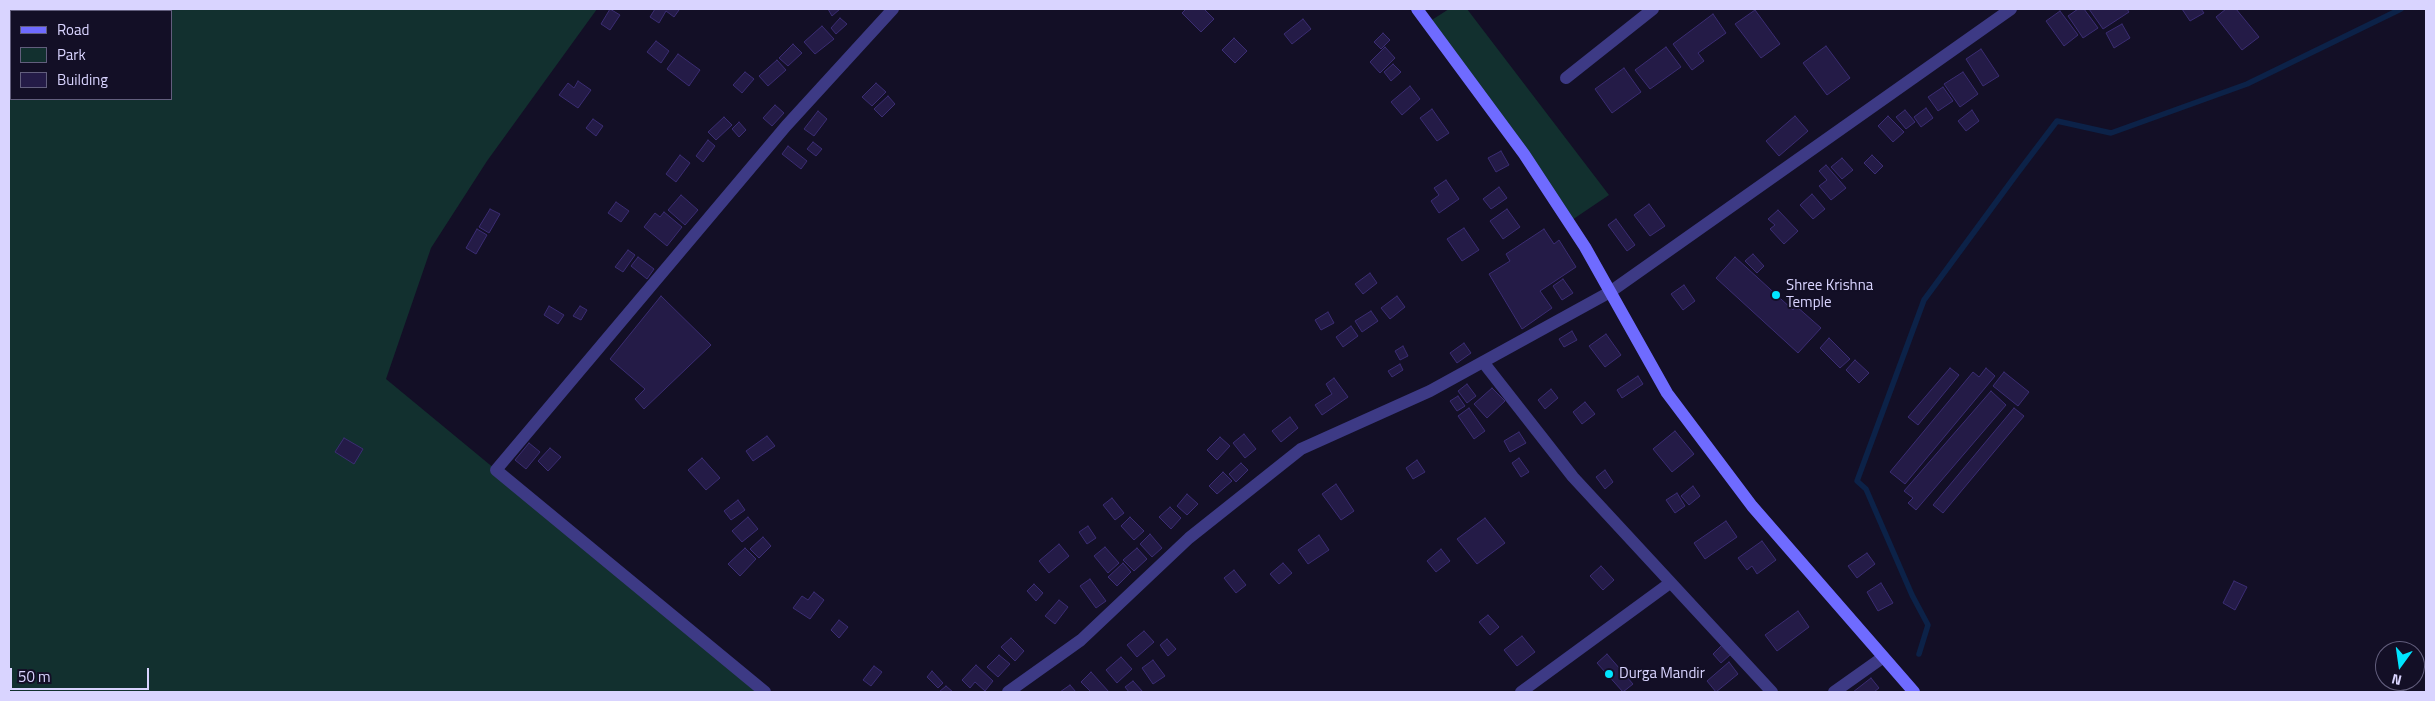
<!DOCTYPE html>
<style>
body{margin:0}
#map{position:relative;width:2435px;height:701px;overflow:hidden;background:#130f26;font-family:"Titillium Web",sans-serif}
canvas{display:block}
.frame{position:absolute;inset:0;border:10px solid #d9d4ff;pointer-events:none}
.legend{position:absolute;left:10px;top:10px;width:162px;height:90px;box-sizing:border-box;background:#130f26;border:1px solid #625e7d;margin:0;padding:6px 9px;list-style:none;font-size:15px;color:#d9d4ff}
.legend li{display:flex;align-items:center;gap:10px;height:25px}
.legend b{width:25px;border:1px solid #625e7d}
.north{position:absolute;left:2375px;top:641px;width:50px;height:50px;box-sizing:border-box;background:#130f26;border:1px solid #625e7d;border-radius:50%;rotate:194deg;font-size:14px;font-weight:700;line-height:20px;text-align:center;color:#d9d4ff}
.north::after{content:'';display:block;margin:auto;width:18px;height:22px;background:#00e5ff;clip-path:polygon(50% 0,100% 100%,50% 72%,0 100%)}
.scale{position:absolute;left:10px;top:668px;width:139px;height:22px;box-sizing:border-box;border:2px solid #d9d4ff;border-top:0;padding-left:6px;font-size:15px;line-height:18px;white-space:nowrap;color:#d9d4ff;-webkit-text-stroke:4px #130f26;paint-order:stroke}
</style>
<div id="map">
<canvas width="2435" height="701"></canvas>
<div class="frame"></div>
<ul class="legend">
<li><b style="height:6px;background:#6f6bff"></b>Road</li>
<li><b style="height:14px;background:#12302f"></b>Park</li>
<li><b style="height:14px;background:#241b47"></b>Building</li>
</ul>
<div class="north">N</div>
<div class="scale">50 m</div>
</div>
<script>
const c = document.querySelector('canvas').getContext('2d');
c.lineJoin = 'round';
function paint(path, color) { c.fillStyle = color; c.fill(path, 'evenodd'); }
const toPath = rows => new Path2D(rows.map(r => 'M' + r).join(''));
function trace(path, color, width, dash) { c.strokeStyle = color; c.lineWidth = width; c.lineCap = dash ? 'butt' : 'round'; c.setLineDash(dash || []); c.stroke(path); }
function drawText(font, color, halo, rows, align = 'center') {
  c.font = font + ' "Titillium Web",sans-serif'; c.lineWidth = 4; c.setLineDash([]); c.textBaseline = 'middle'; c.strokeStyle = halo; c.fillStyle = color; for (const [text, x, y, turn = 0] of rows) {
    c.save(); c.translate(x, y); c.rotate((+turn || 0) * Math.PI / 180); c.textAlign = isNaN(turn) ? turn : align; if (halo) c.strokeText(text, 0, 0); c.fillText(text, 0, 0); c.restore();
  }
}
paint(toPath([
 [9,9,597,9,487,161,431,248,386,379,765,692,9,692],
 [11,11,171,11,171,99,11,99],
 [1449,9,1467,9,1609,195,1569,222,1427,23]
]), '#12302f');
trace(toPath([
 [1919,654,1928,625,1912,595,1866,489,1857,481,1924,300,2016,175,2057,121,2111,133,2247,84,2401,9]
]), '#0c2248', 5.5);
const building = toPath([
 [610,9,620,15,610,30,601,24,610,9],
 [655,9,677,9,679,10,674,17,666,11,659,23,650,17,655,9],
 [828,9,840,9,832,16,828,9],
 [1186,9,1204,9,1214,19,1201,32,1182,13,1186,9],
 [2078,9,2084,9,2098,28,2083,38,2068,16,2078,9],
 [2089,9,2127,9,2129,12,2103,29,2089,9],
 [2182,9,2201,9,2204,13,2190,21,2182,9],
 [2226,9,2236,9,2259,37,2242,50,2216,17,2226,9],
 [1755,10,1780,44,1761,58,1735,24,1755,10],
 [2060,11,2078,35,2064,46,2046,21,2060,11],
 [1713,14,1726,33,1698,53,1704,61,1692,70,1673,44,1713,14],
 [840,18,847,24,836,34,831,28,840,18],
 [1303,19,1311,29,1292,44,1284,34,1303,19],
 [2122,24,2130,38,2114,48,2106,33,2122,24],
 [822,26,834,39,815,54,804,42,822,26],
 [1383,33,1390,40,1381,49,1374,42,1383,33],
 [1234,38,1247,51,1235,63,1222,50,1234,38],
 [656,41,669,51,661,63,647,52,656,41],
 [793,44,802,53,788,66,779,58,793,44],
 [1826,46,1850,78,1827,95,1803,63,1826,46],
 [1385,47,1395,58,1380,73,1370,62,1385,47],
 [1666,47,1681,67,1650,89,1635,70,1666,47],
 [1981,49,1999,76,1983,86,1966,59,1981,49],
 [678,54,700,70,689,86,667,69,678,54],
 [777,60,786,70,768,86,759,76,777,60],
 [1393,64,1401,72,1391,81,1384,72,1393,64],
 [1624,68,1641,92,1612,113,1595,89,1624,68],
 [745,72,754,79,742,93,733,85,745,72],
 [1963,72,1978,94,1960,107,1944,84,1963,72],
 [578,81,591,90,578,108,559,95,568,83,574,88,578,81],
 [876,83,886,92,872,106,862,97,876,83],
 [1410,86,1420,99,1402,115,1391,102,1410,86],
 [1943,87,1953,101,1938,111,1928,97,1943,87],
 [888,96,895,104,882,117,874,109,888,96],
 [775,105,784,113,772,126,763,118,775,105],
 [1926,108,1933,118,1921,127,1914,117,1926,108],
 [1432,109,1449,133,1437,141,1420,118,1432,109],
 [1905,110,1915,122,1906,129,1896,117,1905,110],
 [1972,110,1979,121,1966,131,1958,121,1972,110],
 [818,111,827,119,814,136,804,129,818,111],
 [1795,116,1808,131,1779,156,1766,141,1795,116],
 [1888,116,1904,132,1893,142,1878,126,1888,116],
 [724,117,732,125,716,140,708,132,724,117],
 [593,119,603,126,596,136,586,128,593,119],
 [739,122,746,130,739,137,732,129,739,122],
 [708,140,715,146,703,162,696,156,708,140],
 [813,142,822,149,816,156,807,149,813,142],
 [788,146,807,161,801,169,782,154,788,146],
 [1501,151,1509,165,1496,172,1488,158,1501,151],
 [680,155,690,163,676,182,666,174,680,155],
 [1872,155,1883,166,1875,174,1864,163,1872,155],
 [1842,158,1853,170,1842,179,1831,167,1842,158],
 [1826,165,1846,188,1831,200,1819,186,1827,180,1819,171,1826,165],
 [1446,180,1459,199,1439,213,1431,201,1439,195,1434,188,1446,180],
 [1499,187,1507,198,1491,209,1483,199,1499,187],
 [1812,194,1825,209,1813,219,1800,205,1812,194],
 [681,195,698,210,685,225,668,210,681,195],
 [616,202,629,211,621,222,608,213,616,202],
 [1649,204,1665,226,1650,236,1634,215,1649,204],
 [490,209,500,214,489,233,479,227,490,209],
 [1507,209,1520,227,1503,239,1490,221,1507,209],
 [1778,210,1798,231,1784,244,1770,229,1775,225,1768,219,1778,210],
 [664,212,682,227,667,246,644,227,655,213,660,217,664,212],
 [1616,219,1635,245,1627,251,1608,225,1616,219],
 [1464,228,1479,250,1462,261,1447,239,1464,228],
 [477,229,487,235,476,254,466,248,477,229],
 [1544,229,1554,244,1559,240,1576,267,1540,291,1552,308,1522,329,1489,274,1510,261,1506,254,1544,229],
 [628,250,635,255,623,272,615,267,628,250],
 [1753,254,1764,266,1757,273,1745,261,1753,254],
 [638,257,654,269,647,279,631,266,638,257],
 [1735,257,1793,310,1796,306,1821,328,1798,353,1716,278,1735,257],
 [1370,273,1377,283,1363,294,1355,284,1370,273],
 [1563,279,1573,293,1562,300,1553,286,1563,279],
 [1684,285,1695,301,1683,310,1671,294,1684,285],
 [661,296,711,345,644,409,635,399,645,389,610,359,661,296],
 [1397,296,1405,307,1390,319,1381,308,1397,296],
 [549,306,564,315,558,324,544,315,549,306],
 [580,306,587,310,581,320,573,316,580,306],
 [1371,311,1378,321,1362,332,1355,321,1371,311],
 [1328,312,1334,323,1321,330,1315,320,1328,312],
 [1351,326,1358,336,1343,347,1336,337,1351,326],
 [1572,331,1577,340,1564,347,1559,339,1572,331],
 [1606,334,1621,355,1605,367,1589,346,1606,334],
 [1829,338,1850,359,1840,368,1820,348,1829,338],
 [1464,343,1471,353,1457,363,1450,353,1464,343],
 [1403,346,1408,356,1400,360,1395,351,1403,346],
 [1855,360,1869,373,1859,383,1846,370,1855,360],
 [1400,364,1403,370,1392,377,1388,371,1400,364],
 [1950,368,1959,375,1918,425,1908,417,1950,368],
 [1986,368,1995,376,1905,484,1890,472,1973,372,1979,377,1986,368],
 [2004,372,2029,392,2018,406,1993,386,2004,372],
 [1638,376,1643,384,1622,398,1617,390,1638,376],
 [1334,378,1348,397,1322,415,1315,405,1332,394,1326,384,1334,378],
 [1467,384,1476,396,1467,403,1458,391,1467,384],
 [1492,388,1505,401,1487,418,1474,404,1492,388],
 [1551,389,1558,398,1545,409,1538,400,1551,389],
 [1991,391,2006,405,1916,510,1908,503,1913,498,1904,491,1991,391],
 [1458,396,1465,406,1457,411,1450,401,1458,396],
 [1585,402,1595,414,1582,424,1573,412,1585,402],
 [1469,408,1485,431,1474,439,1458,416,1469,408],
 [2014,408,2024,416,1943,513,1933,505,2014,408],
 [1290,417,1298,428,1281,442,1272,431,1290,417],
 [1675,431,1694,454,1672,472,1653,449,1675,431],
 [1519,432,1526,443,1510,452,1504,441,1519,432],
 [1244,434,1256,449,1245,458,1233,443,1244,434],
 [767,436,775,446,753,461,746,451,767,436],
 [1220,437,1230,446,1217,460,1207,450,1220,437],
 [344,438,363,449,354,464,335,452,344,438],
 [529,443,540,452,526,469,515,460,529,443],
 [550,448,561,457,548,471,538,461,550,448],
 [702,458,720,478,706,490,688,470,702,458],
 [1519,458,1529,472,1521,477,1512,463,1519,458],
 [1417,460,1425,472,1413,479,1406,468,1417,460],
 [1241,463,1248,470,1236,482,1229,474,1241,463],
 [1605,470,1613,482,1605,489,1596,477,1605,470],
 [1223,472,1232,481,1217,494,1209,486,1223,472],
 [1336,484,1354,511,1341,520,1322,494,1336,484],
 [1693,486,1700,496,1689,505,1681,496,1693,486],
 [1677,493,1685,506,1675,513,1666,500,1677,493],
 [1187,494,1198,504,1187,515,1177,506,1187,494],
 [1112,498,1124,513,1115,520,1103,505,1112,498],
 [738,500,745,510,731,520,724,511,738,500],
 [1170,507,1181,518,1171,529,1159,517,1170,507],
 [748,517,758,529,742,542,732,531,748,517],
 [1130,517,1144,531,1134,540,1121,526,1130,517],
 [1485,518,1505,543,1477,564,1457,539,1485,518],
 [1726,521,1737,537,1705,559,1694,543,1726,521],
 [1088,526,1096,538,1087,544,1079,532,1088,526],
 [1150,534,1162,548,1152,557,1140,544,1150,534],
 [1319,535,1329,550,1308,564,1298,550,1319,535],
 [763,537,771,546,759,558,750,549,763,537],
 [1762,541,1776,560,1757,574,1752,566,1747,570,1738,558,1762,541],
 [1059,544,1069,556,1049,573,1039,561,1059,544],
 [1105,547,1119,563,1108,573,1094,556,1105,547],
 [745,548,756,559,740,576,728,564,745,548],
 [1137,548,1147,559,1134,571,1123,560,1137,548],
 [1441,549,1450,561,1436,572,1427,561,1441,549],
 [1867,553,1875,564,1857,578,1848,566,1867,553],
 [1123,563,1131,572,1117,586,1108,577,1123,563],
 [1283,563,1292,573,1279,584,1270,574,1283,563],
 [1601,566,1614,580,1603,590,1590,576,1601,566],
 [1234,570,1246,585,1236,593,1224,578,1234,570],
 [1090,579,1106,601,1096,608,1080,586,1090,579],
 [2234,581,2247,587,2235,610,2223,603,2234,581],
 [1881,583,1893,603,1878,611,1867,592,1881,583],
 [1034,584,1043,593,1036,601,1027,591,1034,584],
 [814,592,824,600,810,619,793,608,802,596,808,600,814,592],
 [1059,600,1068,607,1055,624,1045,616,1059,600],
 [1798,611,1809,627,1777,651,1765,635,1798,611],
 [1488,615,1499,627,1490,635,1479,622,1488,615],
 [839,620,848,627,839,638,831,630,839,620],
 [1144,631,1154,642,1137,657,1127,645,1144,631],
 [1522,636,1535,652,1517,666,1504,650,1522,636],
 [1011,638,1024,651,1015,661,1001,647,1011,638],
 [1167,639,1176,649,1168,656,1160,645,1167,639],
 [1722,645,1731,654,1721,663,1713,654,1722,645],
 [1607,654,1633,684,1623,692,1597,663,1607,654],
 [999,655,1010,664,998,677,987,667,999,655],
 [1121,657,1132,669,1117,683,1106,670,1121,657],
 [1153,660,1165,676,1153,684,1142,668,1153,660],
 [1729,662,1738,674,1716,692,1707,681,1729,662],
 [976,665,993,681,985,691,975,682,970,688,962,680,976,665],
 [874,666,882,672,871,686,863,680,874,666],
 [932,671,943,683,938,688,927,677,932,671],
 [1091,672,1109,692,1091,692,1081,682,1091,672],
 [1871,678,1879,688,1874,692,1853,692,1871,678],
 [1133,681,1143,692,1129,692,1125,687,1133,681],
 [1070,685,1076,692,1060,692,1070,685],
 [946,686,953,692,939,692,946,686]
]);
paint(building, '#241b47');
trace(building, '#3b2d73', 1);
trace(toPath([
 [1566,78,1653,9],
 [1483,362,1573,477,1772,692],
 [765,692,496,470,786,126,893,9],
 [1008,692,1081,640,1189,538,1301,449,1430,391,1610,292,2011,9],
 [1521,692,1670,583],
 [1834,692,1882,658]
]), '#3d3a85', 12);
trace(toPath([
 [1417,9,1524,154,1585,247,1667,393,1752,506,1914,692]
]), '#6f6bff', 12);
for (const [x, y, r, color] of [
 [1776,295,5,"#00e5ff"],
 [1609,674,5,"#00e5ff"]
]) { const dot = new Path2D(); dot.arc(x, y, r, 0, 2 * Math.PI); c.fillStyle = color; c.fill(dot); trace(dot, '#130f26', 2); }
drawText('15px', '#d9d4ff', '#130f26', [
 ["Shree Krishna",1786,286],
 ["Temple",1786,303],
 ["Durga Mandir",1619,674]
], 'left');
</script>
